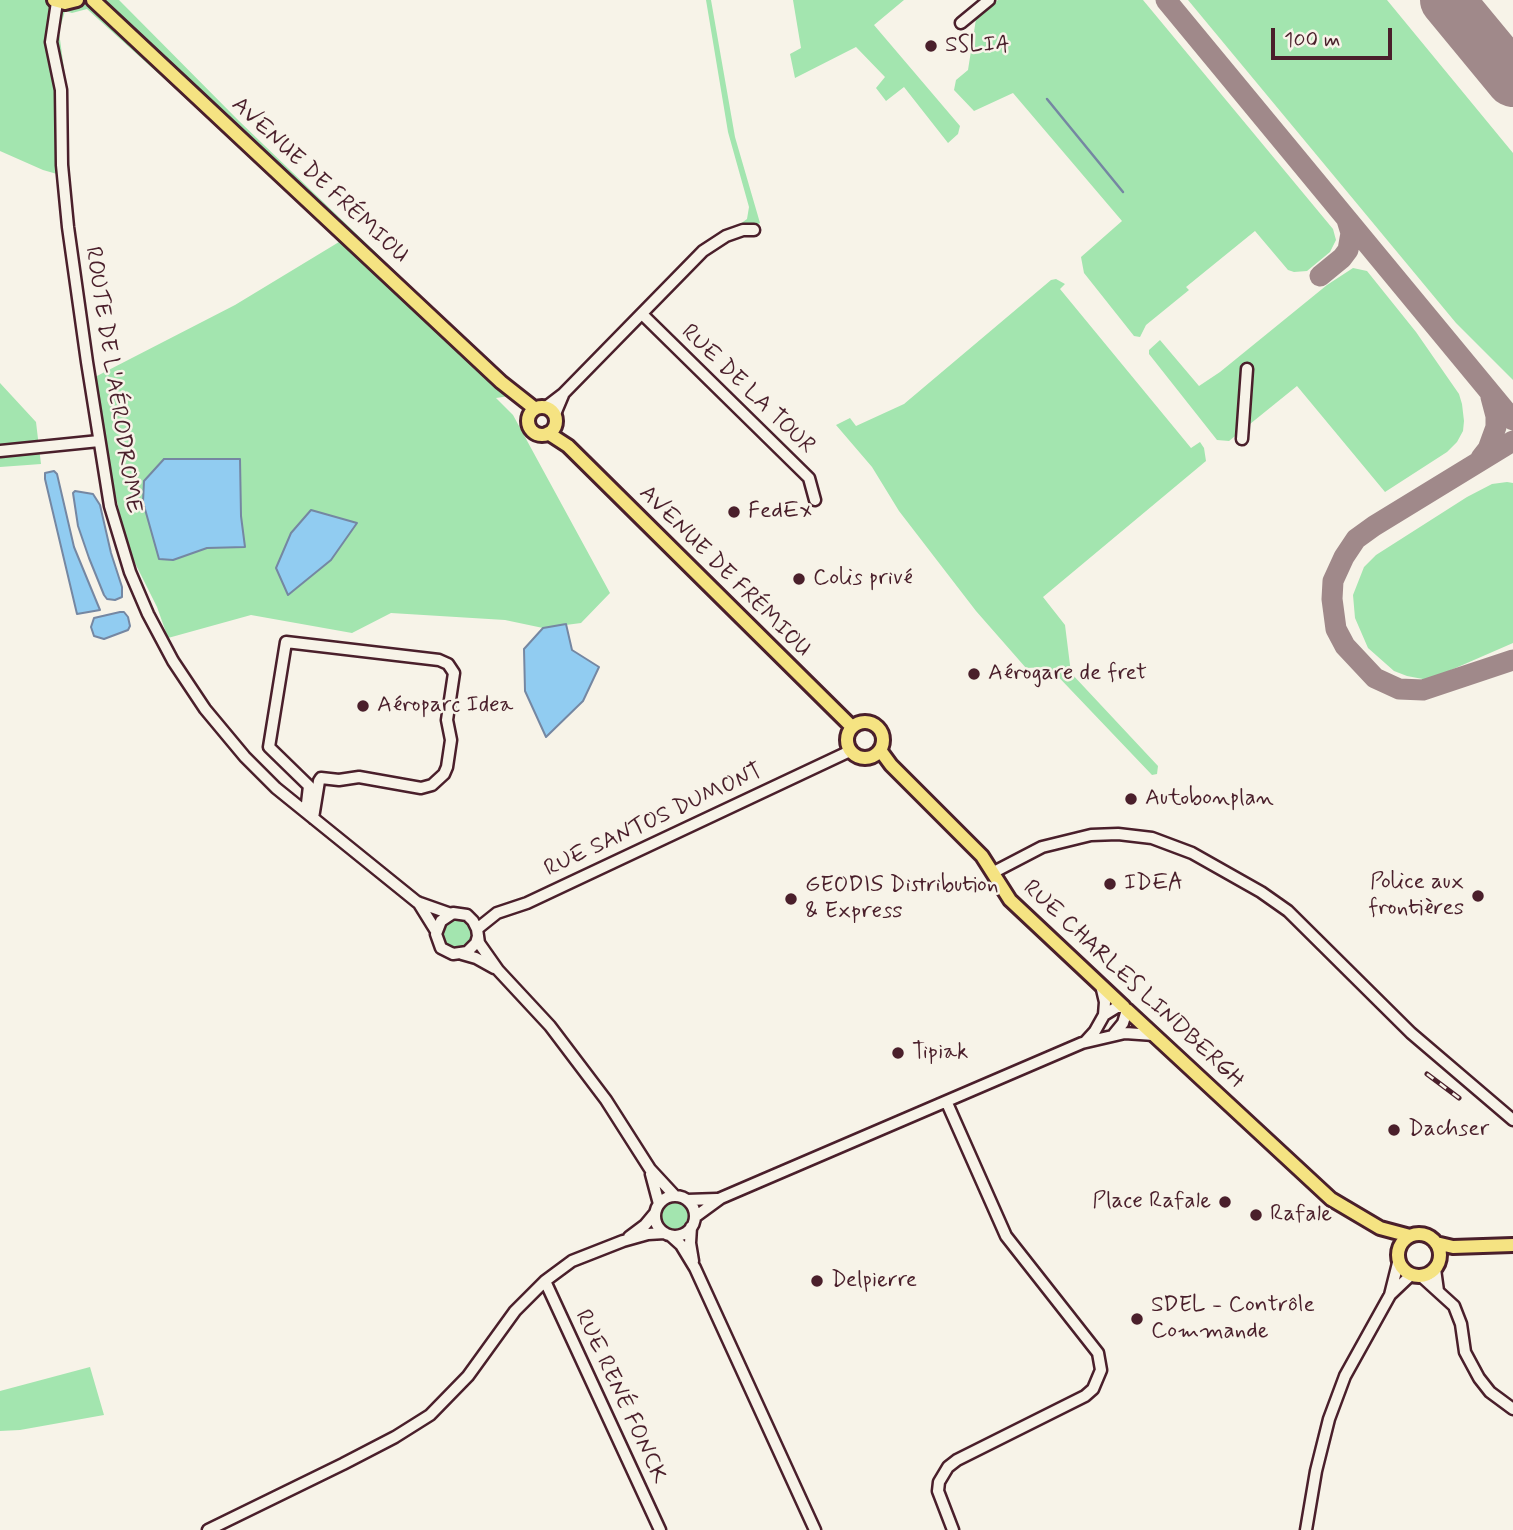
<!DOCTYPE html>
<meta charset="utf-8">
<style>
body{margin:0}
#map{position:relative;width:1513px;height:1530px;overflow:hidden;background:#f7f3e8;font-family:Mynerve,sans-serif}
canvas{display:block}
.scale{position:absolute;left:1271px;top:28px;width:121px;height:32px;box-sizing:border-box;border:4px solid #4a1f2b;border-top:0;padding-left:9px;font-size:21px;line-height:24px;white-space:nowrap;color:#4a1f2b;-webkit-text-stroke:5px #f7f3e8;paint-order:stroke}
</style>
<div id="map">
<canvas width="1513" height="1530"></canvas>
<div class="scale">100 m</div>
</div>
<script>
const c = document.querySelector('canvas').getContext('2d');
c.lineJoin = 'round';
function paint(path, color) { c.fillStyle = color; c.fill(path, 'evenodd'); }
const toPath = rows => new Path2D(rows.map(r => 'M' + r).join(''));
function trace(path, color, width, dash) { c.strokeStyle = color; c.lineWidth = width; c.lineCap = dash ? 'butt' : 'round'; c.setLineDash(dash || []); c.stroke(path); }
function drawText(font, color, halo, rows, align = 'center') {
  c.font = font + ' Mynerve,sans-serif'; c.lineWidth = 5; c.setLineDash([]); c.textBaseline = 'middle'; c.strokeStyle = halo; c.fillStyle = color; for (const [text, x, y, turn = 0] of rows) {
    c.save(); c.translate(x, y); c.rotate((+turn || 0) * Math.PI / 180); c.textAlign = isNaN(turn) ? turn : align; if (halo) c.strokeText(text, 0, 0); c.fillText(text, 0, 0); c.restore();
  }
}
paint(toPath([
 [0,0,119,0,239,121,523,394,496,398,513,415,610,593,581,623,543,628,505,620,391,613,352,633,251,615,168,638,157,607,128,549,106,454,95,377,235,305,339,242,245,152,87,9,72,13,65,11,59,32,67,91,67,135,70,173,57,174,43,170,0,151],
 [706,0,711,0,735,137,760,223,754,226,736,227,747,219,749,207,728,132],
 [793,0,904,0,874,25,960,126,958,134,948,143,904,87,886,101,876,88,885,77,856,47,795,78,790,54,801,48],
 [998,0,1143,0,1333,229,1336,240,1330,252,1307,271,1294,272,1288,270,1255,231,1186,287,1189,290,1146,325,1140,337,1134,336,1084,273,1081,257,1122,221,1013,93,974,111,954,90,956,80,968,70,976,19],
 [1188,0,1387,0,1513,153,1513,380,1456,323],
 [1353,268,1367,271,1416,332,1459,394,1462,404,1464,421,1463,431,1457,442,1447,452,1385,492,1297,386,1229,441,1217,440,1149,354,1149,350,1160,340,1199,386,1220,372,1327,285],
 [1056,279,1065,284,1060,289,1191,448,1200,442,1204,448,1206,461,1043,597,1065,625,1071,673,1158,766,1157,774,1152,775,1049,667,1026,668,976,611,899,511,872,467,836,425,850,418,856,426,904,404,1051,280],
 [0,383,36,422,41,464,0,467],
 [1507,482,1513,483,1513,643,1428,680,1407,676,1394,671,1368,648,1355,618,1353,595,1364,567,1376,555,1467,497,1492,484],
 '442 934a15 15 0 1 1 30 0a15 15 0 1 1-30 0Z',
 '660 1215a14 14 0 1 1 28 0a14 14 0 1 1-28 0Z',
 [90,1367,104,1415,20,1430,0,1431,0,1391]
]), '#a3e5af');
const water = toPath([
 [164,459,240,459,241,516,245,547,207,548,173,560,159,559,143,502,144,481,164,459],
 [54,471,57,474,74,547,100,610,77,614,45,479,45,473,54,471],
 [75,491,93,494,100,505,111,553,122,587,122,597,115,600,107,599,104,595,89,558,78,526,73,493,75,491],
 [311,510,357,523,331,560,288,595,276,568,291,533,311,510],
 [120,612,124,612,128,617,130,626,128,630,104,639,94,636,91,627,94,618,120,612],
 [566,624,572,650,599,667,583,701,546,737,525,691,524,649,543,628,566,624]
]);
paint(water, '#91ccf1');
trace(water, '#7587a2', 2);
trace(toPath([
 [1047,99,1123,192]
]), '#7587a2', 2.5);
trace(toPath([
 [1166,0,1513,420],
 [1320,276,1342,258,1348,250,1351,233,1347,220],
 [1513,441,1374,526,1356,539,1344,557,1333,581,1332,599,1336,629,1345,646,1375,678,1399,689,1423,690,1513,660],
 [1481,458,1488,449,1496,427,1496,416,1491,397]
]), '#a0898a', 21);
trace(toPath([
 [1447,0,1513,80]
]), '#a0898a', 54);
const minor = toPath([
 [57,2,51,42,61,90,62,165,68,227,87,362,110,506,130,572,148,614,173,661,205,709,245,757,276,788,417,902,451,914],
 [961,23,989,0],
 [642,314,809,478,815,500],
 [546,407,563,394,703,251,726,236,743,230,754,230],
 [555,414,563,395],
 [1242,439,1247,369],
 [0,451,99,441],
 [306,812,309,786,269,747,286,642,439,660,448,664,454,673,447,720,451,740,447,767,444,774,432,785,421,788,359,777,339,780,321,778,319,781,313,818],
 [994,872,1042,847,1091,835,1118,834,1152,838,1192,853,1261,892,1288,911,1411,1033,1513,1120],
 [418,902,436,931],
 [477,929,497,913,527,903,850,751],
 [478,936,476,943,467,952,453,954,441,948,436,934,441,921,453,913,467,915,473,921,477,929,479,943,498,970,550,1026,606,1100,650,1169,675,1196],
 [462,954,476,958,494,968],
 [1104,1015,1117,1007,1124,1007,1127,1010,1123,1023,1114,1034],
 [1085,1042,1095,1031,1104,1015,1105,1002,1101,985],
 [947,1103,1006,1236,1098,1353,1101,1370,1093,1389,1085,1396,957,1460,948,1467,939,1482,938,1491,953,1530],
 [651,1174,659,1204],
 '655 1216a20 20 0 1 1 40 0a20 20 0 1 1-40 0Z',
 [687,1200,717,1199],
 [695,1217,721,1198,1082,1043,1125,1033,1154,1035],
 [691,1227,690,1243,693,1261],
 [671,1236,681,1245,695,1268,815,1530],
 [629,1237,645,1225,655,1213],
 [1435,1269,1438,1291],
 [1421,1276,1454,1306,1461,1324,1465,1352,1479,1378,1490,1392,1513,1409],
 [545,1281,660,1530],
 [1390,1295,1411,1275],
 [208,1530,343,1464,395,1437,430,1415,468,1376,515,1311,545,1281,572,1261,623,1241,648,1234,665,1233],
 [1306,1530,1316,1471,1329,1419,1345,1376,1390,1295,1399,1259]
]);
const major = toPath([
 [54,0,65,3,77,0],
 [93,0,501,382,534,408],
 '528 421a14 14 0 1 1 28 0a14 14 0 1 1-28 0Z',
 [548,433,568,446,852,727],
 '847 740a18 18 0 1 1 36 0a18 18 0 1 1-36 0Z',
 [880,750,891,765,982,856,1010,900,1124,1007],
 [1127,1010,1331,1199,1380,1228,1410,1236],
 '1398 1255a21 21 0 1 1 42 0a21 21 0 1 1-42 0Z',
 [1436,1243,1453,1247,1513,1245]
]);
trace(minor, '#4a1f2b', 15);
trace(major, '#4a1f2b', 18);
trace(minor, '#f7f3e8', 10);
trace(major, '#f5e382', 12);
const rail = toPath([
 [1427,1074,1459,1098]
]);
trace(rail, '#4a1f2b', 5);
trace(rail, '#f7f3e8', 2.5, [8]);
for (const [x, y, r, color] of [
 [931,46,7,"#4a1f2b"],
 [734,512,7,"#4a1f2b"],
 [799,579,7,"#4a1f2b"],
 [974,674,7,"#4a1f2b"],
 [363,706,7,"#4a1f2b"],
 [1131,799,7,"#4a1f2b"],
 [1110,884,7,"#4a1f2b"],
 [1478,896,7,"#4a1f2b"],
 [791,899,7,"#4a1f2b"],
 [898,1053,7,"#4a1f2b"],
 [1394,1130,7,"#4a1f2b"],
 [1225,1202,7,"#4a1f2b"],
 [1256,1215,7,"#4a1f2b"],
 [817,1281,7,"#4a1f2b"],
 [1137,1319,7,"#4a1f2b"]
]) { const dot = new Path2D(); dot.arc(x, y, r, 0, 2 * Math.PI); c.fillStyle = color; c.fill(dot); trace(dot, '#f7f3e8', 2.5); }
drawText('23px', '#4a1f2b', '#f7f3e8', [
 ["SSLIA",945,46],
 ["FedEx",748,512],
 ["Colis privé",813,579],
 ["Aérogare de fret",988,674],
 ["Aéroparc Idea",377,706],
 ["Autobonplan",1145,799],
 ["Police aux",1464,883,"right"],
 ["frontières",1464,909,"right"],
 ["IDEA",1124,884],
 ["GEODIS Distribution",805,886],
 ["& Express",805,912],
 ["Tipiak",912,1053],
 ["Dachser",1408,1130],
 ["Place Rafale",1211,1202,"right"],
 ["Rafale",1270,1215],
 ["Delpierre",831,1281],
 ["SDEL - Contrôle",1151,1306],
 ["Commande",1151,1332]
], 'left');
drawText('23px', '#4a1f2b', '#f7f3e8', [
 ["AVENUE DE FRÉMIOU",319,181,43],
 ["ROUTE DE L'AÉRODROME",112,380,81],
 ["RUE DE LA TOUR",747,390,44],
 ["AVENUE DE FRÉMIOU",724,572,45],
 ["RUE SANTOS DUMONT",654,821,-25],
 ["RUE CHARLES LINDBERGH",1133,985,43],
 ["RUE RENÉ FONCK",620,1397,65]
]);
</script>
